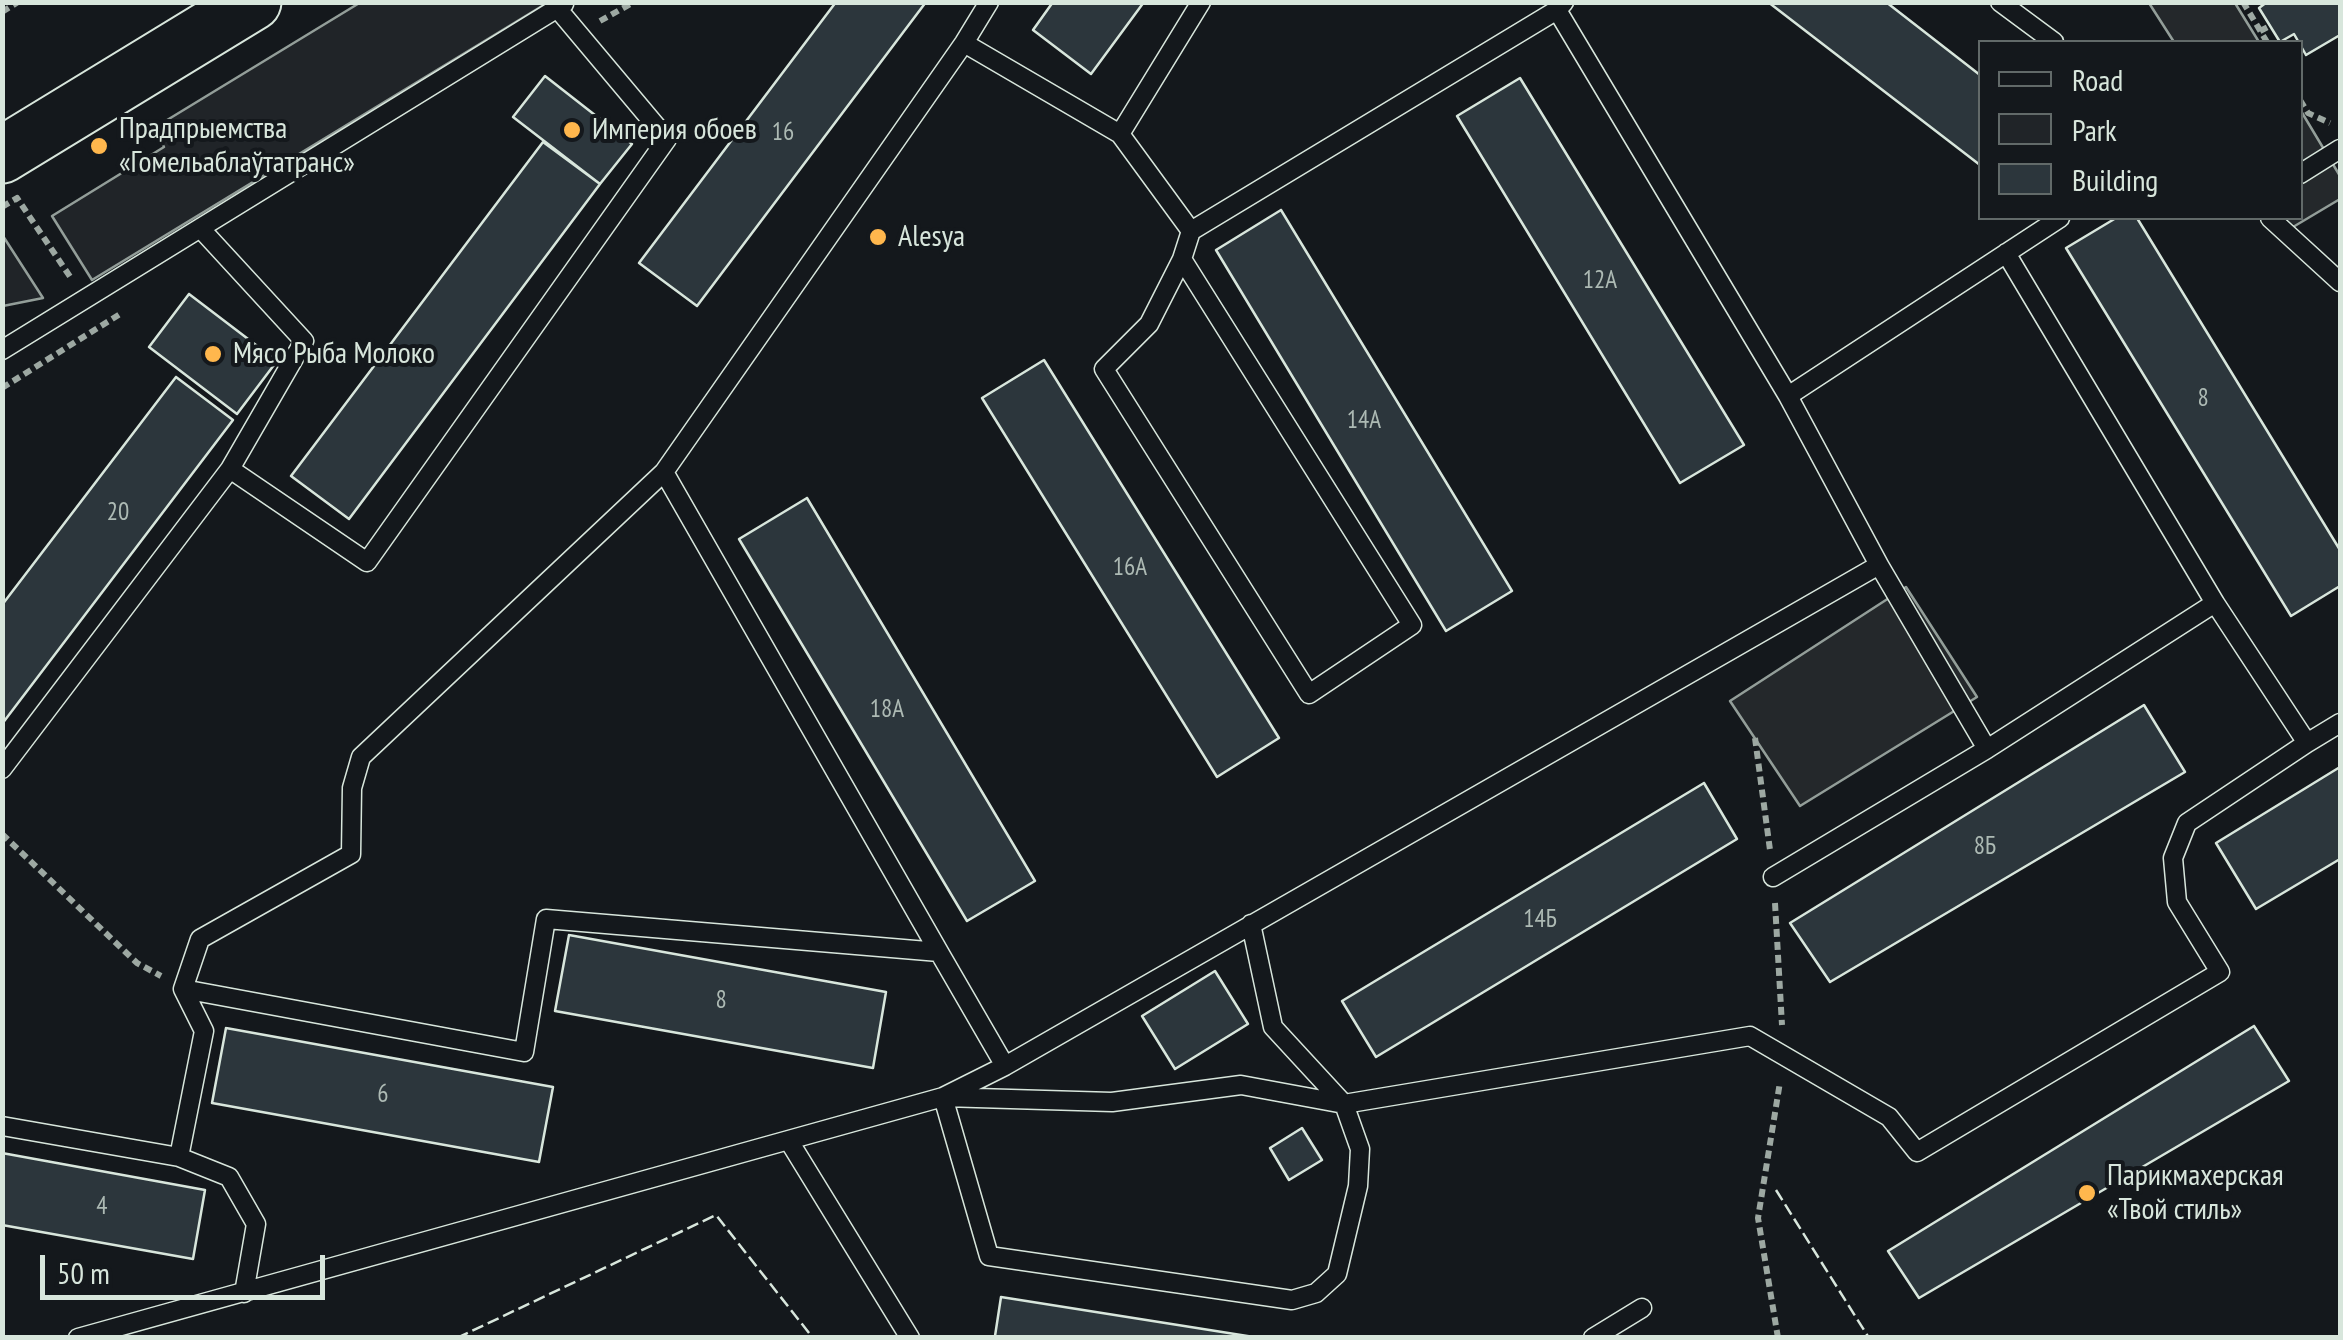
<!DOCTYPE html>
<meta charset="utf-8">
<style>
body{margin:0}
#map{position:relative;width:2343px;height:1340px;overflow:hidden;background:#14181c;font-family:"PT Sans Narrow",sans-serif}
canvas{display:block}
.frame{position:absolute;inset:0;border:5px solid #d8e6dc;pointer-events:none}
.legend{position:absolute;left:1978px;top:40px;width:325px;height:180px;box-sizing:border-box;background:#14181c;border:2px solid #626a69;margin:0;padding:12px 18px;list-style:none;font-size:30px;color:#d8e6dc}
.legend li{display:flex;align-items:center;gap:20px;height:50px}
.legend b{width:50px;border:2px solid #626a69}
.scale{position:absolute;left:40px;top:1255px;width:285px;height:45px;box-sizing:border-box;border:5px solid #d8e6dc;border-top:0;padding-left:12px;font-size:30px;line-height:35px;white-space:nowrap;color:#d8e6dc;-webkit-text-stroke:8px #14181c;paint-order:stroke}
</style>
<div id="map">
<canvas width="2343" height="1340"></canvas>
<div class="frame"></div>
<ul class="legend">
<li><b style="height:12px;background:#14181c"></b>Road</li>
<li><b style="height:28px;background:#202428"></b>Park</li>
<li><b style="height:28px;background:#2c363c"></b>Building</li>
</ul>
<div class="scale">50 m</div>
</div>
<script>
const c = document.querySelector('canvas').getContext('2d');
c.lineJoin = 'round';
function paint(path, color) { c.fillStyle = color; c.fill(path, 'evenodd'); }
const toPath = rows => new Path2D(rows.map(r => 'M' + r).join(''));
function trace(path, color, width, dash) { c.strokeStyle = color; c.lineWidth = width; c.lineCap = dash ? 'butt' : 'round'; c.setLineDash(dash || []); c.stroke(path); }
function drawText(font, color, halo, rows, align = 'center') {
  c.font = font + ' "PT Sans Narrow",sans-serif'; c.lineWidth = 8; c.setLineDash([]); c.textBaseline = 'middle'; c.strokeStyle = halo; c.fillStyle = color; for (const [text, x, y, turn = 0] of rows) {
    c.save(); c.translate(x, y); c.rotate((+turn || 0) * Math.PI / 180); c.textAlign = isNaN(turn) ? turn : align; if (halo) c.strokeText(text, 0, 0); c.fillText(text, 0, 0); c.restore();
  }
}
const green = toPath([
 [361,2,547,3,92,280,52,216,164,147,154,128,361,2],
 [2,236,3,236,43,298,3,306,2,236]
]);
paint(green, '#202428');
trace(green, '#939e99', 2.5);
const parking = toPath([
 [2149,3,2235,3,2259,42,2174,42,2149,3],
 [2301,111,2340,176,2340,199,2288,230,2280,218,2300,218,2301,111],
 [1906,587,1977,697,1800,806,1730,701,1906,587]
]);
paint(parking, '#24282b');
trace(parking, '#939e99', 2.5);
const building = toPath([
 [836,2,926,2,697,306,639,263,836,2],
 [1053,2,1144,2,1091,74,1033,30,1053,2],
 [1768,2,1886,2,1980,75,1980,165,1768,2],
 [2267,2,2340,2,2340,35,2306,55,2294,34,2280,42,2259,8,2267,2],
 [545,76,632,144,600,184,513,117,545,76],
 [1520,78,1744,445,1680,483,1457,116,1520,78],
 [543,142,600,184,349,519,291,476,543,142],
 [1281,210,1512,591,1446,631,1216,250,1281,210],
 [2116,218,2137,218,2340,550,2340,586,2291,616,2066,248,2116,218],
 [189,294,277,361,237,414,149,347,189,294],
 [1044,360,1279,738,1217,777,982,398,1044,360],
 [176,377,233,420,2,724,2,605,176,377],
 [807,498,1035,881,967,921,739,539,807,498],
 [2144,705,2185,772,1830,982,1790,923,2144,705],
 [2340,767,2340,859,2256,909,2216,843,2340,767],
 [1704,783,1737,839,1376,1057,1342,1001,1704,783],
 [569,935,886,992,873,1068,555,1011,569,935],
 [1215,971,1248,1024,1175,1069,1142,1016,1215,971],
 [2254,1026,2289,1081,1919,1298,1888,1251,2254,1026],
 [226,1028,553,1087,539,1162,212,1103,226,1028],
 [1302,1128,1322,1160,1289,1180,1270,1148,1302,1128],
 [2,1153,205,1190,193,1259,2,1225,2,1153],
 [1001,1297,1260,1338,1000,1338,995,1336,1001,1297]
]);
paint(building, '#2c363c');
trace(building, '#d8e6dc', 2.5);
const service = toPath([
 [2000,2,2054,42],
 [964,43,1120,134,1201,2],
 [1120,134,1191,231,1557,10],
 [2300,174,2340,149],
 [2270,218,2340,282],
 [200,228,304,341,230,469],
 [2006,253,2215,603],
 [1182,259,1412,625,1309,694,1104,369,1149,324,1182,259,1191,231],
 [2,350,564,4],
 [1788,396,2060,218],
 [664,472,964,43,989,2],
 [1879,565,1987,749,2215,603,2307,743,2340,723],
 [2,769,230,469,367,562,667,139,557,8],
 [1773,877,1987,749],
 [1251,924,1273,1027,1344,1104,1360,1149,1358,1186,1337,1274,1316,1293,1292,1300,989,1256,943,1097,1112,1102,1241,1085,1344,1104,1750,1036,1889,1117,1917,1152,2220,972,2177,902,2173,858,2187,823,2307,743],
 [183,989,200,939,351,854,352,788,361,757,664,472,939,952],
 [2,1126,179,1157,229,1177,256,1224,244,1293],
 [789,1141,910,1338],
 [179,1157,204,1031,183,989,524,1052,546,919,939,952,1005,1066],
 [78,1338,943,1097,1005,1066,1879,565,1788,396,1557,10,1564,2],
 [1593,1338,1642,1308]
]);
const primary = toPath([
 [2,155,253,2]
]);
trace(service, '#d8e6dc', 21);
trace(primary, '#d8e6dc', 59);
trace(toPath([
 [2243,2,2267,42],
 [2,12,18,2],
 [600,21,634,2],
 [2260,31,2270,26],
 [2300,100,2308,113,2330,123],
 [2,207,17,198,71,278],
 [2,388,120,314],
 [1755,738,1770,850],
 [2,834,137,963,161,976],
 [1775,903,1782,1025],
 [1778,1338,1758,1218,1780,1082]
]), '#9da8a2', 6, [8, 5]);
trace(service, '#14181c', 18);
trace(primary, '#14181c', 55);
trace(toPath([
 [1776,1190,1869,1338],
 [457,1338,716,1215,813,1338]
]), '#d8e6dc', 2.5, [12, 5]);
for (const [x, y, r, color] of [
 [572,130,10,"#ffb74d"],
 [99,146,10,"#ffb74d"],
 [878,237,10,"#ffb74d"],
 [213,354,10,"#ffb74d"],
 [2087,1193,10,"#ffb74d"]
]) { const dot = new Path2D(); dot.arc(x, y, r, 0, 2 * Math.PI); c.fillStyle = color; c.fill(dot); trace(dot, '#14181c', 4); }
drawText('25px', '#adbab4', null, [
 ["16",783,133],
 ["12А",1600,281],
 ["8",2203,399],
 ["14А",1364,421],
 ["20",118,513],
 ["16А",1130,568],
 ["18А",887,710],
 ["8Б",1985,847],
 ["14Б",1540,920],
 ["8",721,1001],
 ["6",383,1095],
 ["4",102,1207]
]);
drawText('30px', '#d8e6dc', '#14181c', [
 ["Прадпрыемства",119,129],
 ["«Гомельаблаўтатранс»",119,163],
 ["Империя обоев",592,130],
 ["Alesya",898,237],
 ["Мясо Рыба Молоко",233,354],
 ["Парикмахерская",2107,1176],
 ["«Твой стиль»",2107,1210]
], 'left');
</script>
